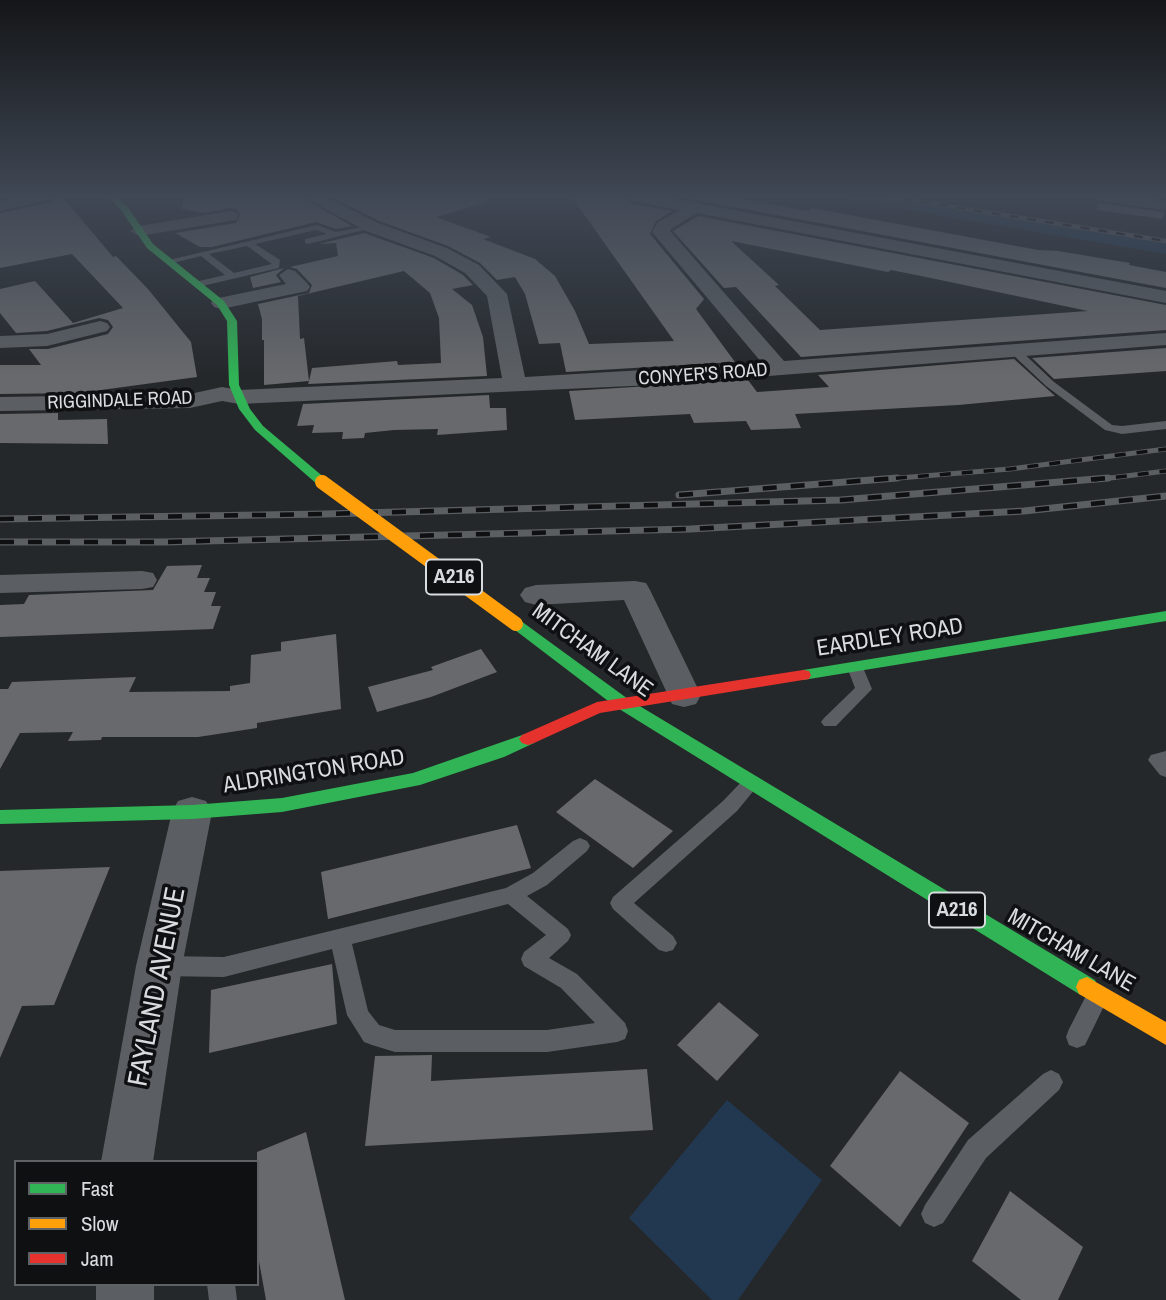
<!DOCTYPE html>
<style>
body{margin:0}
#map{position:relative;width:1166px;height:1300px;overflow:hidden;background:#25282b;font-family:"Archivo Narrow",sans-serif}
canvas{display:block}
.legend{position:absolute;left:14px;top:1160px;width:245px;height:126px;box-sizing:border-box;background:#0e1012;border:2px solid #5f6264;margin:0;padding:9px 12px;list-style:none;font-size:21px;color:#d9dcdf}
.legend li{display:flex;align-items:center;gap:14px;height:35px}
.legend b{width:35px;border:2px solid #5f6264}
</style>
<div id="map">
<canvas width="1166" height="1300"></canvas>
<ul class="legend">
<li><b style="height:9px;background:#30b455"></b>Fast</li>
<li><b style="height:9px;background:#ff9f0a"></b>Slow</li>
<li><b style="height:9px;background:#e5322d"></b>Jam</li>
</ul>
</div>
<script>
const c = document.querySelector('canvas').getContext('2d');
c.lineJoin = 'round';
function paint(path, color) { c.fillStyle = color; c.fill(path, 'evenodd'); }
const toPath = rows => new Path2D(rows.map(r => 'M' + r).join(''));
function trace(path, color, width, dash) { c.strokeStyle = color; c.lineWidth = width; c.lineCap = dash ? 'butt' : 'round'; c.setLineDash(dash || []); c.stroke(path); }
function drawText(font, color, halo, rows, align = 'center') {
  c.font = font + ' "Archivo Narrow",sans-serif'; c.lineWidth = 7; c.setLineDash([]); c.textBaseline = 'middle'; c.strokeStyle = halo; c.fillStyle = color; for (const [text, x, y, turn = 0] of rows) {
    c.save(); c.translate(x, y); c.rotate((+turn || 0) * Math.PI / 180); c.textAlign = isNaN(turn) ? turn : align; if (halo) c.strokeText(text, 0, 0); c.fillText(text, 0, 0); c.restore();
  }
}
paint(toPath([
 [827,196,872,196,1166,243,1166,254],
 [727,1100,822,1180,738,1300,712,1300,629,1218]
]), '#223851');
paint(toPath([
 [62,196,113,257,116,256,148,289,191,342,197,377,79,393,0,394,0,365,41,365,29,349,48,349,108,334,113,327,108,320,99,318,47,331,16,333,0,313,0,289,35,281,73,323,123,308,72,254,0,268,0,213,52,202,55,197],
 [183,196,299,196,352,226,336,229,316,222,212,247,200,247,175,233,236,223,240,215,236,209,230,208,204,213,182,209],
 [330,196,486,196,487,202,436,217,491,237,483,239,535,259,555,276,575,311,589,344,674,341,571,196,621,196,632,204,672,211,656,221,650,234,704,299,696,309,735,362,566,372,560,343,539,344,525,294,515,277,497,280,480,263,448,246,379,221],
 [675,196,728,196,807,211,812,208,1038,250,1058,251,1130,263,1129,265,1166,272,1166,288],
 [1098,203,1164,212,1163,219,1097,210],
 [698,216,1166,305,1166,330,801,357,736,287,724,288,673,231],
 [731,241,888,272,891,270,926,277,1088,311,820,330,775,286,779,285],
 [364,233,434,258,463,275,473,285,452,289,472,305,483,337,487,376,308,384,309,381,264,385,264,340,262,340,262,319,258,304,309,293,312,285,297,269,290,267,338,256,336,243,319,244],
 [404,271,430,293,439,318,441,363,398,365,397,361,312,368,309,381,304,338,300,339,298,296],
 [284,268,276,275,281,282,253,288,250,277],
 [1166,348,1166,371,1054,379,1032,358],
 [1014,359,1055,396,958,405,795,414,801,428,751,430,746,421,694,423,690,414,575,420,569,391,748,380,757,392,829,387,818,375],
 [489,395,490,408,506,408,507,430,437,435,438,429,394,430,365,433,364,438,342,439,343,432,312,433,314,425,297,426,303,404],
 [58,413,58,420,107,419,108,444,0,443,0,414],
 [202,565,197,578,210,578,204,592,216,592,211,606,221,606,213,629,0,637,0,605,24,604,29,595,153,590,167,566],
 [336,634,341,709,257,723,257,728,198,737,102,737,101,740,68,741,73,732,20,733,0,769,0,689,8,689,12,682,136,677,129,692,230,691,230,686,250,683,251,655,281,651,281,642],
 [481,649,497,672,431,697,377,712,368,687,433,670,431,667],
 [595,779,673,831,633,868,556,812],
 [517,825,531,868,328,919,321,872],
 [110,867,54,1005,22,1006,0,1058,0,871],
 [332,964,337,1024,209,1053,211,990],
 [719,1002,759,1035,717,1081,677,1045],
 [432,1055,431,1081,647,1069,653,1130,365,1146,375,1056],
 [900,1071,969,1123,900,1227,830,1166],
 [306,1132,345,1300,266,1300,257,1250,257,1152],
 [1010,1191,1083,1247,1058,1300,1021,1300,972,1261]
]), '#67696c');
paint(toPath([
 [317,225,336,232,372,225,376,227,308,244,305,243,305,239,327,234,316,230,255,244,280,260,279,268,198,287,195,286,195,282,225,275,201,256,169,264,165,261,317,225],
 [247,246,272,264,234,273,209,254,247,246],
 [1010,348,1018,348,1054,382,1112,425,1122,426,1166,421,1166,429,1122,434,1105,430,1046,386,1010,352,1010,348],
 [855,662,861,663,872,689,836,726,824,726,821,722,824,718,855,688,847,667,855,662],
 [1166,751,1166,777,1160,775,1148,760,1151,755,1166,751],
 [751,776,757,778,760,783,737,811,634,903,673,936,677,943,673,950,666,952,659,950,613,909,610,903,613,897,723,801,745,778,751,776],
 [580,838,587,841,590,846,587,851,547,885,527,896,568,929,571,935,568,941,549,958,577,974,625,1023,628,1031,625,1039,617,1042,547,1052,395,1052,372,1045,364,1042,347,1015,332,949,224,977,161,976,153,973,150,966,153,959,161,956,224,957,506,888,533,873,573,841,580,838],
 [508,904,546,935,524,952,521,959,524,966,561,988,595,1023,547,1030,395,1030,379,1025,368,1011,352,944,508,904],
 [1096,989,1104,992,1107,999,1104,1006,1085,1045,1077,1048,1069,1045,1066,1037,1069,1029,1088,992,1096,989],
 [1051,1070,1059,1074,1063,1082,1059,1090,986,1158,943,1223,934,1227,925,1223,921,1214,925,1205,968,1140,1043,1074,1051,1070],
 [207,1284,235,1284,237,1300,209,1300,207,1284]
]), '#5b5f63');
paint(toPath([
 [22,196,53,196,51,199,0,211,0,201,22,196],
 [302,196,323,196,378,223,447,248,479,265,507,294,525,377,762,363,652,232,658,222,680,210,632,201,624,196,659,196,1166,291,1166,303,697,213,671,229,670,231,784,361,1166,333,1166,345,653,385,239,404,222,401,190,408,0,411,0,397,190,394,222,387,239,390,502,378,487,296,465,273,435,256,366,231,302,196],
 [1092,196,1138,196,1166,200,1166,210,1100,201,1092,196],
 [230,211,236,212,238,216,236,220,139,236,130,231,139,226,230,211],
 [288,269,295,271,307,283,310,287,307,291,221,309,214,307,211,303,214,299,286,284,279,275,288,269],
 [100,321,107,323,110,327,107,331,47,346,0,348,0,336,47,334,100,321],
 [142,571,153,573,157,580,153,587,142,589,0,593,0,575,142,571],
 [635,581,646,583,650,590,701,695,696,704,684,707,672,704,624,600,536,605,525,602,520,595,525,588,536,585,635,581],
 [192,797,206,801,212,812,182,966,153,1162,101,1162,136,966,172,812,178,801,192,797],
 [96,1284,154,1284,154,1300,96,1300,96,1284]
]), '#5b5f63');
paint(toPath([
 [107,196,116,196,127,206,153,244,224,301,237,321,239,385,250,409,263,426,326,479,326,485,318,485,255,430,239,409,229,385,227,321,217,305,147,248,121,210,107,196],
 [1166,611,1166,621,803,680,795,675,803,670,1166,611],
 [516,619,521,621,628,699,1095,980,1098,987,1095,994,1087,997,1079,994,616,707,511,627,508,624,516,619],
 [528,733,534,735,537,739,534,743,504,757,420,785,282,812,192,819,0,824,0,810,192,805,282,798,413,773,528,733]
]), '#30b455');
paint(toPath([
 [1087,977,1166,1022,1166,1045,1079,994,1076,987,1079,980,1087,977]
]), '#ff9f0a');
paint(toPath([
 [803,670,809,671,811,675,809,679,600,713,534,743,528,745,522,743,519,739,522,735,597,702,803,670]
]), '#e5322d');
const railFar2 = toPath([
 [885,196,1166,241]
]);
const railFar1 = toPath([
 [874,480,1010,469,1166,449],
 [1094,480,1166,471]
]);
const rail = toPath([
 [679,495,897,478],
 [0,519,325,514,841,500,1108,478],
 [0,542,164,542,690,529,1024,511,1166,496]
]);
trace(railFar2, '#5c5f62', 4.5);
trace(railFar1, '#5c5f62', 5);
trace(rail, '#5c5f62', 7);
trace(railFar2, '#0e1012', 2.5, [9]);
trace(railFar1, '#0e1012', 3.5, [11]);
trace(rail, '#0e1012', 4.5, [14]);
trace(toPath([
 [322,482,516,624]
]), '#ff9f0a', 14);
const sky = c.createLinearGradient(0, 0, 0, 378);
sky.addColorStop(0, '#141618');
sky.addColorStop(0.52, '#404855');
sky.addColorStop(1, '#40485500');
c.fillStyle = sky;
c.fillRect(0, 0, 1166, 378);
drawText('19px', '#d9dcdf', '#0e1012', [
 ["CONYER'S ROAD",703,375,-4],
 ["RIGGINDALE ROAD",120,401,-2]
]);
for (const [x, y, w] of [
 [454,577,56],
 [957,910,56]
]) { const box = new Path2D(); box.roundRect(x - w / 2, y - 17.5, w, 35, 5); c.fillStyle = '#0e1012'; c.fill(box); trace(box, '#d9dcdf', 2); }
drawText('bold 21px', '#d9dcdf', null, [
 ["A216",454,577],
 ["A216",957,910]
]);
drawText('23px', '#d9dcdf', '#0e1012', [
 ["EARDLEY ROAD",890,638,-9],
 ["MITCHAM LANE",592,651,36],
 ["ALDRINGTON ROAD",314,772,-9],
 ["MITCHAM LANE",1071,951,30]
]);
drawText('28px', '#d9dcdf', '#0e1012', [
 ["FAYLAND AVENUE",158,987,-79]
]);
</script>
